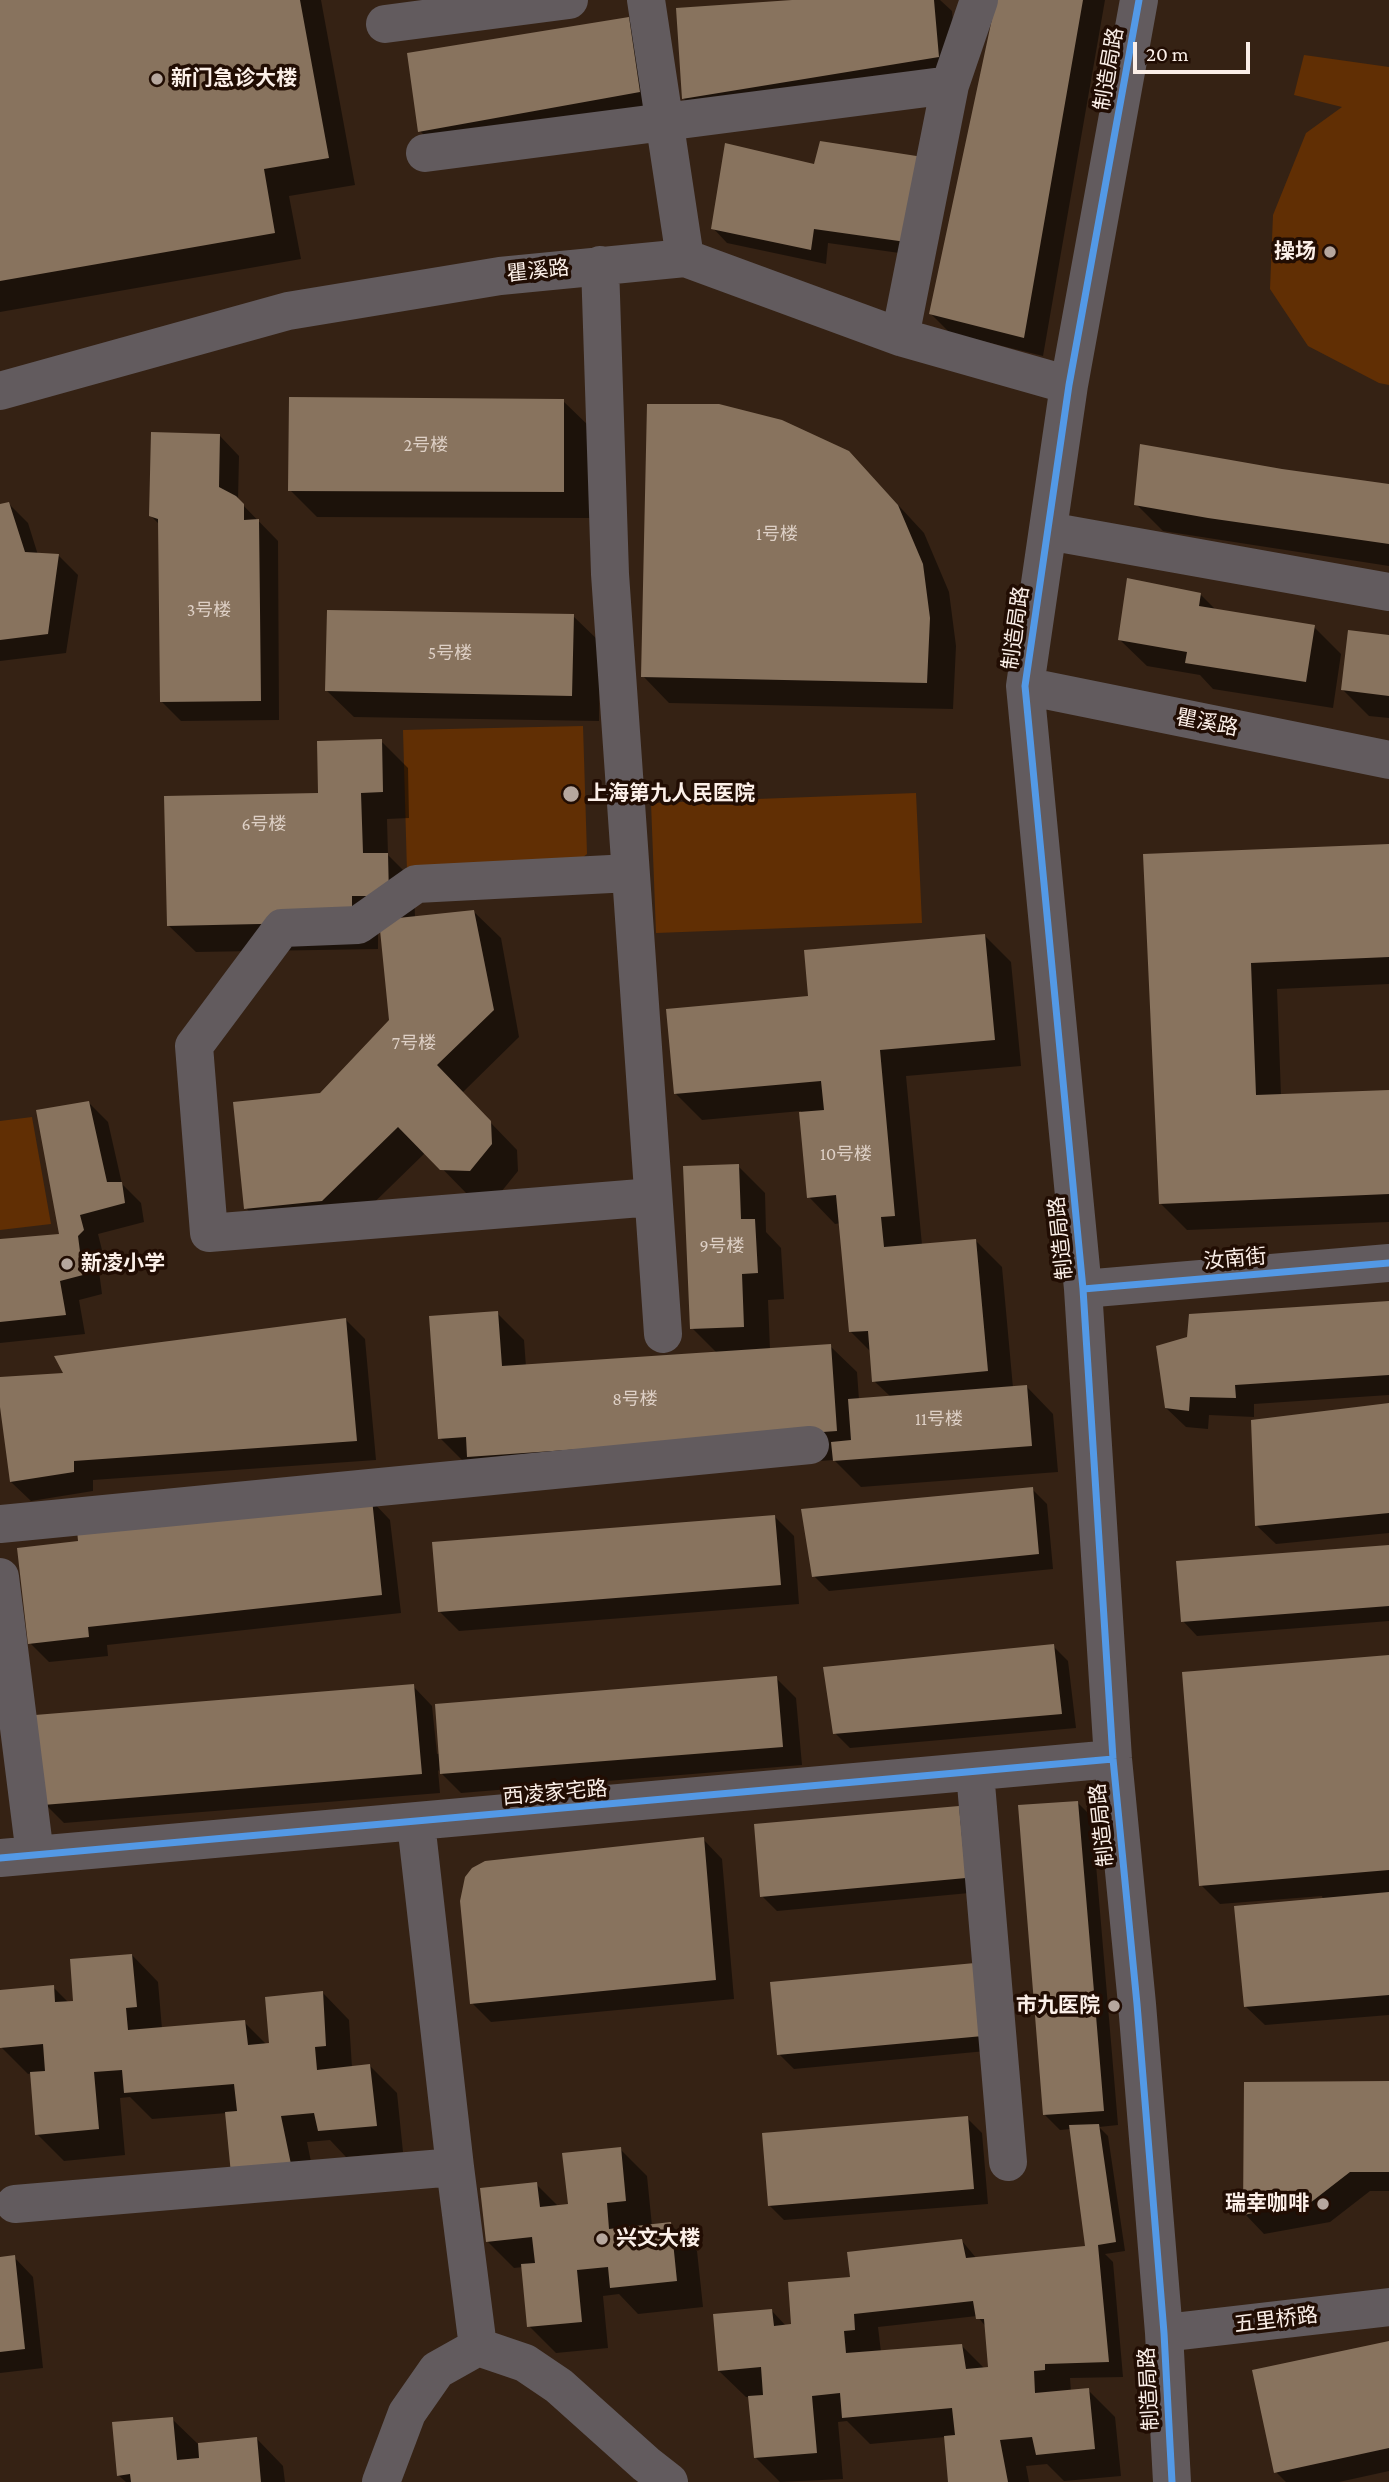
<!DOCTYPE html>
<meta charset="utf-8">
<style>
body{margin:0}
#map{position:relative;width:1389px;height:2482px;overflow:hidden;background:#352214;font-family:"Crimson Pro",serif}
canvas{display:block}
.scale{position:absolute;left:1133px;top:42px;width:117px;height:32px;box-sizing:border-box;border:4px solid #fbefe8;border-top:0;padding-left:9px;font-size:21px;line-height:24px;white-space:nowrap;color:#fbefe8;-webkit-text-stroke:5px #210d03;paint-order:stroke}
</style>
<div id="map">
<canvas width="1389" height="2482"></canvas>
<div class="scale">20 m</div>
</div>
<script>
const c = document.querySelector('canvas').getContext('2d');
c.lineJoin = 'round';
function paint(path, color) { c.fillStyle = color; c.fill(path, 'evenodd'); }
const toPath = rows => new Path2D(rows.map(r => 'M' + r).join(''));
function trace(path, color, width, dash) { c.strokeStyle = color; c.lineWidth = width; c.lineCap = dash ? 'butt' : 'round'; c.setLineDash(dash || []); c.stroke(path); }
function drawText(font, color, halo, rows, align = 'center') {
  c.font = font + ' "Crimson Pro","Noto Sans SC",serif'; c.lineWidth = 7; c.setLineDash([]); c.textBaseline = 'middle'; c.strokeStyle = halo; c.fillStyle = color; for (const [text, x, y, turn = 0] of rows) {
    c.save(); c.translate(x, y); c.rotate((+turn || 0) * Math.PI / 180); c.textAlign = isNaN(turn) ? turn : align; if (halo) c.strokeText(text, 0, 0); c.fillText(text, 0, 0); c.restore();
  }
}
paint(toPath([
 [1304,55,1389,67,1389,385,1379,383,1308,346,1270,289,1273,215,1306,133,1342,107,1294,95],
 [583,726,587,854,570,868,407,872,403,730],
 [916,793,922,923,656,933,651,803],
 [32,1117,51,1224,0,1230,0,1121]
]), '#612f04');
paint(toPath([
 [0,0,321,0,355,185,289,196,301,259,0,312],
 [817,0,940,0,952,11,958,76,703,117,683,98],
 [998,0,1105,0,1043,356,950,333,931,314],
 [629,19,644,34,654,107,435,146,420,131],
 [815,167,921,256,828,243,826,264,727,243,713,228],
 [563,401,590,427,590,518,317,517,290,490],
 [220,436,239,456,238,500,278,541,279,720,181,721,161,701,159,524,150,515],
 [1282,471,1389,485,1389,566,1163,531,1136,504],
 [875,480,924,533,949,592,956,646,953,709,669,703,643,676],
 [9,504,28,523,38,555,59,556,78,575,66,653,0,661,0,506],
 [1200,594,1217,611,1314,627,1341,654,1333,708,1213,689,1200,675,1147,666,1120,640],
 [573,616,600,642,599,721,354,717,327,691],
 [1389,637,1389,718,1369,716,1342,689],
 [381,741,408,768,409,818,387,819,388,855,414,881,415,918,474,912,501,938,519,1037,462,1093,517,1150,518,1171,497,1197,469,1196,426,1152,349,1227,272,1235,246,1208,321,1095,391,1021,381,922,378,922,378,949,196,952,169,926],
 [1389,846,1389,984,1277,989,1281,1095,1389,1091,1389,1222,1187,1230,1160,1203,1145,855],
 [985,936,1011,962,1021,1066,906,1076,922,1245,975,1240,1002,1267,1013,1388,1027,1387,1053,1414,1058,1472,861,1487,834,1460,496,1483,467,1465,440,1438,497,1313,524,1340,526,1367,717,1353,692,1328,738,1166,765,1193,766,1232,781,1248,784,1299,768,1300,770,1350,830,1346,857,1372,859,1400,891,1397,874,1381,871,1352,851,1332,841,1223,835,1224,809,1197,801,1111,702,1120,675,1093,810,998],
 [89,1103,108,1122,122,1184,141,1203,144,1222,98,1234,102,1250,97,1256,102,1294,79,1300,85,1334,0,1343,0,1241,61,1236],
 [1389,1303,1389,1395,1254,1404,1254,1417,1209,1415,1208,1429,1186,1427,1166,1408],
 [345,1319,365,1339,376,1460,93,1480,93,1491,31,1501,11,1482,0,1379,65,1375],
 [1389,1405,1389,1533,1276,1544,1256,1525],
 [1032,1489,1047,1504,1053,1569,829,1591,814,1576],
 [371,1500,390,1520,401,1613,107,1645,108,1656,49,1662,30,1643],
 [774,1516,794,1536,799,1604,459,1631,440,1612],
 [1389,1547,1389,1621,1197,1636,1183,1621],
 [1053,1646,1068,1661,1076,1728,850,1748,835,1733],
 [1389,1657,1389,2015,1265,2025,1245,2006,1323,1899,1322,1896,1220,1904,1201,1885],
 [776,1678,796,1698,802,1765,461,1793,438,1770,440,1793,64,1823,45,1804,413,1686,432,1706,437,1754],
 [1077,1802,1092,1817,1118,2125,1099,2127,1108,2136,1125,2251,1105,2254,1113,2262,1123,2377,1070,2378,1071,2392,1088,2390,1115,2417,1121,2476,1064,2481,1047,2464,1026,2466,1029,2482,950,2482,945,2437,870,2444,847,2421,838,2422,843,2479,780,2482,756,2458,750,2397,746,2397,719,2371,772,2311,787,2327,793,2326,852,2279,962,2241,977,2259,1087,2248,1071,2129,1060,2130,1045,2115],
 [977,2316,987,2328,990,2368,985,2369,962,2346,881,2352,878,2327],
 [958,1808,980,1892,777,1911,762,1896],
 [703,1839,722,1859,734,1999,491,2022,472,2003],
 [132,1955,158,1982,162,2029,244,2022,267,2045,271,2045,323,1993,349,2020,352,2068,370,2066,397,2093,403,2152,346,2157,330,2140,307,2142,318,2196,227,2113,152,2119,130,2097,120,2098,125,2155,64,2161,37,2134,32,2073,28,2074,1,2047,0,1992,53,1987,69,2003,75,2002],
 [975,1965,997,2050,794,2069,779,2054],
 [1389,2083,1389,2191,1370,2191,1330,2222,1264,2234,1245,2214],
 [967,2118,982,2133,988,2204,784,2220,769,2205],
 [620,2149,647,2176,652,2226,670,2224,697,2251,703,2307,638,2314,619,2294,603,2296,608,2348,556,2353,529,2326,523,2267,514,2268,487,2241,536,2184,559,2207,570,2206],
 [14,2257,33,2277,43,2368,0,2373,0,2259],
 [1389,2343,1389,2471,1339,2482,1286,2482,1276,2472],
 [172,2419,198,2444,257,2439,283,2466,285,2482,126,2482,118,2475]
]), '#0007');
paint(toPath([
 [0,0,300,0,329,158,264,169,275,233,0,281],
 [792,0,934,0,939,57,682,99,676,8],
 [996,0,1083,0,1024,338,929,314],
 [629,17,640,92,418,132,407,53],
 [820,141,923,157,906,242,814,229,811,250,711,229,725,143,814,164],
 [289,397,564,399,564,492,288,491],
 [647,404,719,404,782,420,849,451,898,505,923,564,930,618,927,683,641,677],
 [151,432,220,434,219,487,236,496,244,504,244,520,259,519,261,701,160,702,158,519,149,516],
 [1140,444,1282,469,1389,484,1389,544,1208,518,1134,505],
 [9,502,25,552,59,554,48,634,0,640,0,504],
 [1127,578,1201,593,1199,606,1315,625,1306,682,1185,663,1187,652,1118,640],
 [327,610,574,614,572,696,325,691],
 [1348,630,1389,635,1389,696,1341,690],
 [382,739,383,792,361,793,363,853,388,853,389,896,352,896,352,922,167,926,164,796,318,793,317,741],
 [1389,844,1389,957,1251,963,1256,1095,1389,1090,1389,1194,1159,1204,1143,854],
 [474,910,494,1010,437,1065,491,1121,492,1144,470,1171,440,1170,398,1127,322,1201,244,1209,233,1102,320,1093,389,1020,379,920],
 [985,934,995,1040,880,1050,895,1216,881,1217,884,1247,976,1239,988,1371,872,1382,868,1331,849,1332,836,1195,807,1198,799,1112,824,1110,821,1081,674,1094,666,1009,808,996,804,950],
 [89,1101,107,1182,122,1182,125,1203,80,1215,84,1230,78,1236,83,1275,60,1281,66,1315,0,1322,0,1239,59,1234,36,1110],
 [739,1164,741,1219,755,1219,758,1273,742,1274,744,1327,690,1329,683,1166],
 [1389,1301,1389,1375,1235,1385,1236,1398,1190,1397,1189,1411,1165,1408,1156,1346,1187,1337,1189,1314],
 [498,1311,502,1366,831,1344,837,1431,467,1457,466,1437,438,1439,429,1316],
 [346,1318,357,1441,74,1461,74,1472,10,1482,0,1407,0,1377,63,1373,54,1356],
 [1027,1385,1032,1446,833,1461,831,1442,851,1440,848,1399],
 [1389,1403,1389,1513,1255,1526,1251,1420],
 [1033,1487,1039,1554,812,1577,801,1509],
 [372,1499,382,1595,88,1627,89,1637,28,1644,17,1548,78,1541,77,1530],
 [775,1515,781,1585,438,1612,432,1542],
 [1389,1545,1389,1606,1181,1622,1176,1561],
 [1054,1644,1062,1714,833,1734,823,1667],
 [1389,1655,1389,1870,1199,1886,1182,1672],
 [777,1676,783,1747,440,1774,435,1704],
 [414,1684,422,1774,43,1805,35,1715],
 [1078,1801,1104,2111,1043,2115,1018,1805],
 [959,1806,966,1878,760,1897,754,1824],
 [704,1837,716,1980,470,2004,460,1901,465,1877,472,1868,485,1861],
 [1389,1892,1389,1995,1244,2007,1234,1906],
 [132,1954,137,2007,126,2008,128,2030,245,2020,248,2045,269,2043,265,1997,323,1991,326,2046,315,2047,317,2070,370,2064,377,2126,318,2131,314,2113,281,2116,292,2169,231,2174,225,2112,237,2111,234,2084,124,2093,122,2070,94,2072,99,2129,35,2135,30,2072,45,2071,43,2044,0,2048,0,1990,54,1985,55,2002,73,2001,70,1959],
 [975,1963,983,2036,777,2055,770,1982],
 [1389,2081,1389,2172,1350,2172,1310,2203,1243,2215,1244,2082],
 [968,2116,974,2189,768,2206,762,2133],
 [1099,2124,1116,2242,1098,2245,1109,2362,1045,2364,1045,2370,1034,2371,1035,2393,1089,2388,1095,2449,1036,2455,1032,2437,1000,2440,1008,2482,948,2482,944,2436,955,2435,952,2408,842,2418,840,2393,812,2396,817,2453,754,2458,748,2396,763,2395,761,2367,718,2371,713,2314,772,2309,774,2326,791,2324,788,2282,850,2277,847,2252,962,2239,966,2258,1085,2246,1069,2125],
 [973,2301,976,2319,984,2319,988,2367,966,2369,962,2344,846,2353,844,2331,855,2330,854,2314],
 [621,2147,626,2201,607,2203,609,2229,671,2222,677,2281,610,2288,608,2267,577,2270,582,2322,527,2327,521,2264,535,2263,532,2237,486,2242,480,2188,537,2182,540,2207,568,2204,562,2153],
 [15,2255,25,2349,0,2352,0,2257],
 [1389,2341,1389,2448,1274,2473,1252,2370],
 [173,2417,177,2460,199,2458,198,2443,257,2437,261,2482,131,2482,130,2474,117,2476,112,2422]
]), '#88735e');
trace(toPath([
 [646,0,685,258],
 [1139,0,1069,385,1025,686,1083,1289,1113,1759,1137,2004,1164,2333,1172,2482],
 [385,24,569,0],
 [425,153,950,85],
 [600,265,610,574,663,1334],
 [900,337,950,85,979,0],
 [0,391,288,311,500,276,685,258,900,337,1069,385],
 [1048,531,1389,592],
 [1025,686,1389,760],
 [630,873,416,884,358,925,282,928,194,1046,209,1233,653,1197],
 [1083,1289,1389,1263],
 [0,1524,810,1445],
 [0,1577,35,1855],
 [975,1772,1008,2162],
 [0,1858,1113,1759],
 [15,2204,455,2167],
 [1164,2333,1389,2307],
 [478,2347,525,2363,559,2386,646,2464,669,2482],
 [381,2482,407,2413,437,2370,478,2347,455,2167,416,1823]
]), '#625b5e', 38);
trace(toPath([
 [1139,0,1069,385,1025,686,1083,1289,1113,1759,1137,2004,1164,2333,1172,2482],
 [1083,1289,1389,1263],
 [0,1858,1113,1759]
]), '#5399e6', 7);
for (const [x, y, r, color] of [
 [157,79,7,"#b6a79e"],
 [1330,252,7,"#b6a79e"],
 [571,794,9,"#b6a79e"],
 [67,1264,7,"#b6a79e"],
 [1114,2006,7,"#b6a79e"],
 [1323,2204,7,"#b6a79e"],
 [602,2239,7,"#b6a79e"]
]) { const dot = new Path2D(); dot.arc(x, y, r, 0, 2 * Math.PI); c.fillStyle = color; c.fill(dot); trace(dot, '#210d03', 2.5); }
drawText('18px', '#ded0c6', null, [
 ["2号楼",426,445],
 ["1号楼",777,534],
 ["3号楼",209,610],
 ["5号楼",450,653],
 ["6号楼",264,824],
 ["7号楼",414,1043],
 ["10号楼",846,1154],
 ["9号楼",722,1246],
 ["8号楼",635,1399],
 ["11号楼",939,1419]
]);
drawText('21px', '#fbefe8', '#210d03', [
 ["制造局路",1109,69,-80],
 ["瞿溪路",538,271,-6],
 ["制造局路",1016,628,-82],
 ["瞿溪路",1207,723,11],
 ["制造局路",1061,1238,-96],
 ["汝南街",1235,1259,-5],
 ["西凌家宅路",555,1793,-5],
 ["制造局路",1102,1825,-96],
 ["五里桥路",1276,2320,-7],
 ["制造局路",1149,2389,-93]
]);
drawText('bold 21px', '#fbefe8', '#210d03', [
 ["新门急诊大楼",171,79],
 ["操场",1316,252,"right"],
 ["上海第九人民医院",587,794],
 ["新凌小学",81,1264],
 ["市九医院",1100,2006,"right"],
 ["瑞幸咖啡",1309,2204,"right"],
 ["兴文大楼",616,2239]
], 'left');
</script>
